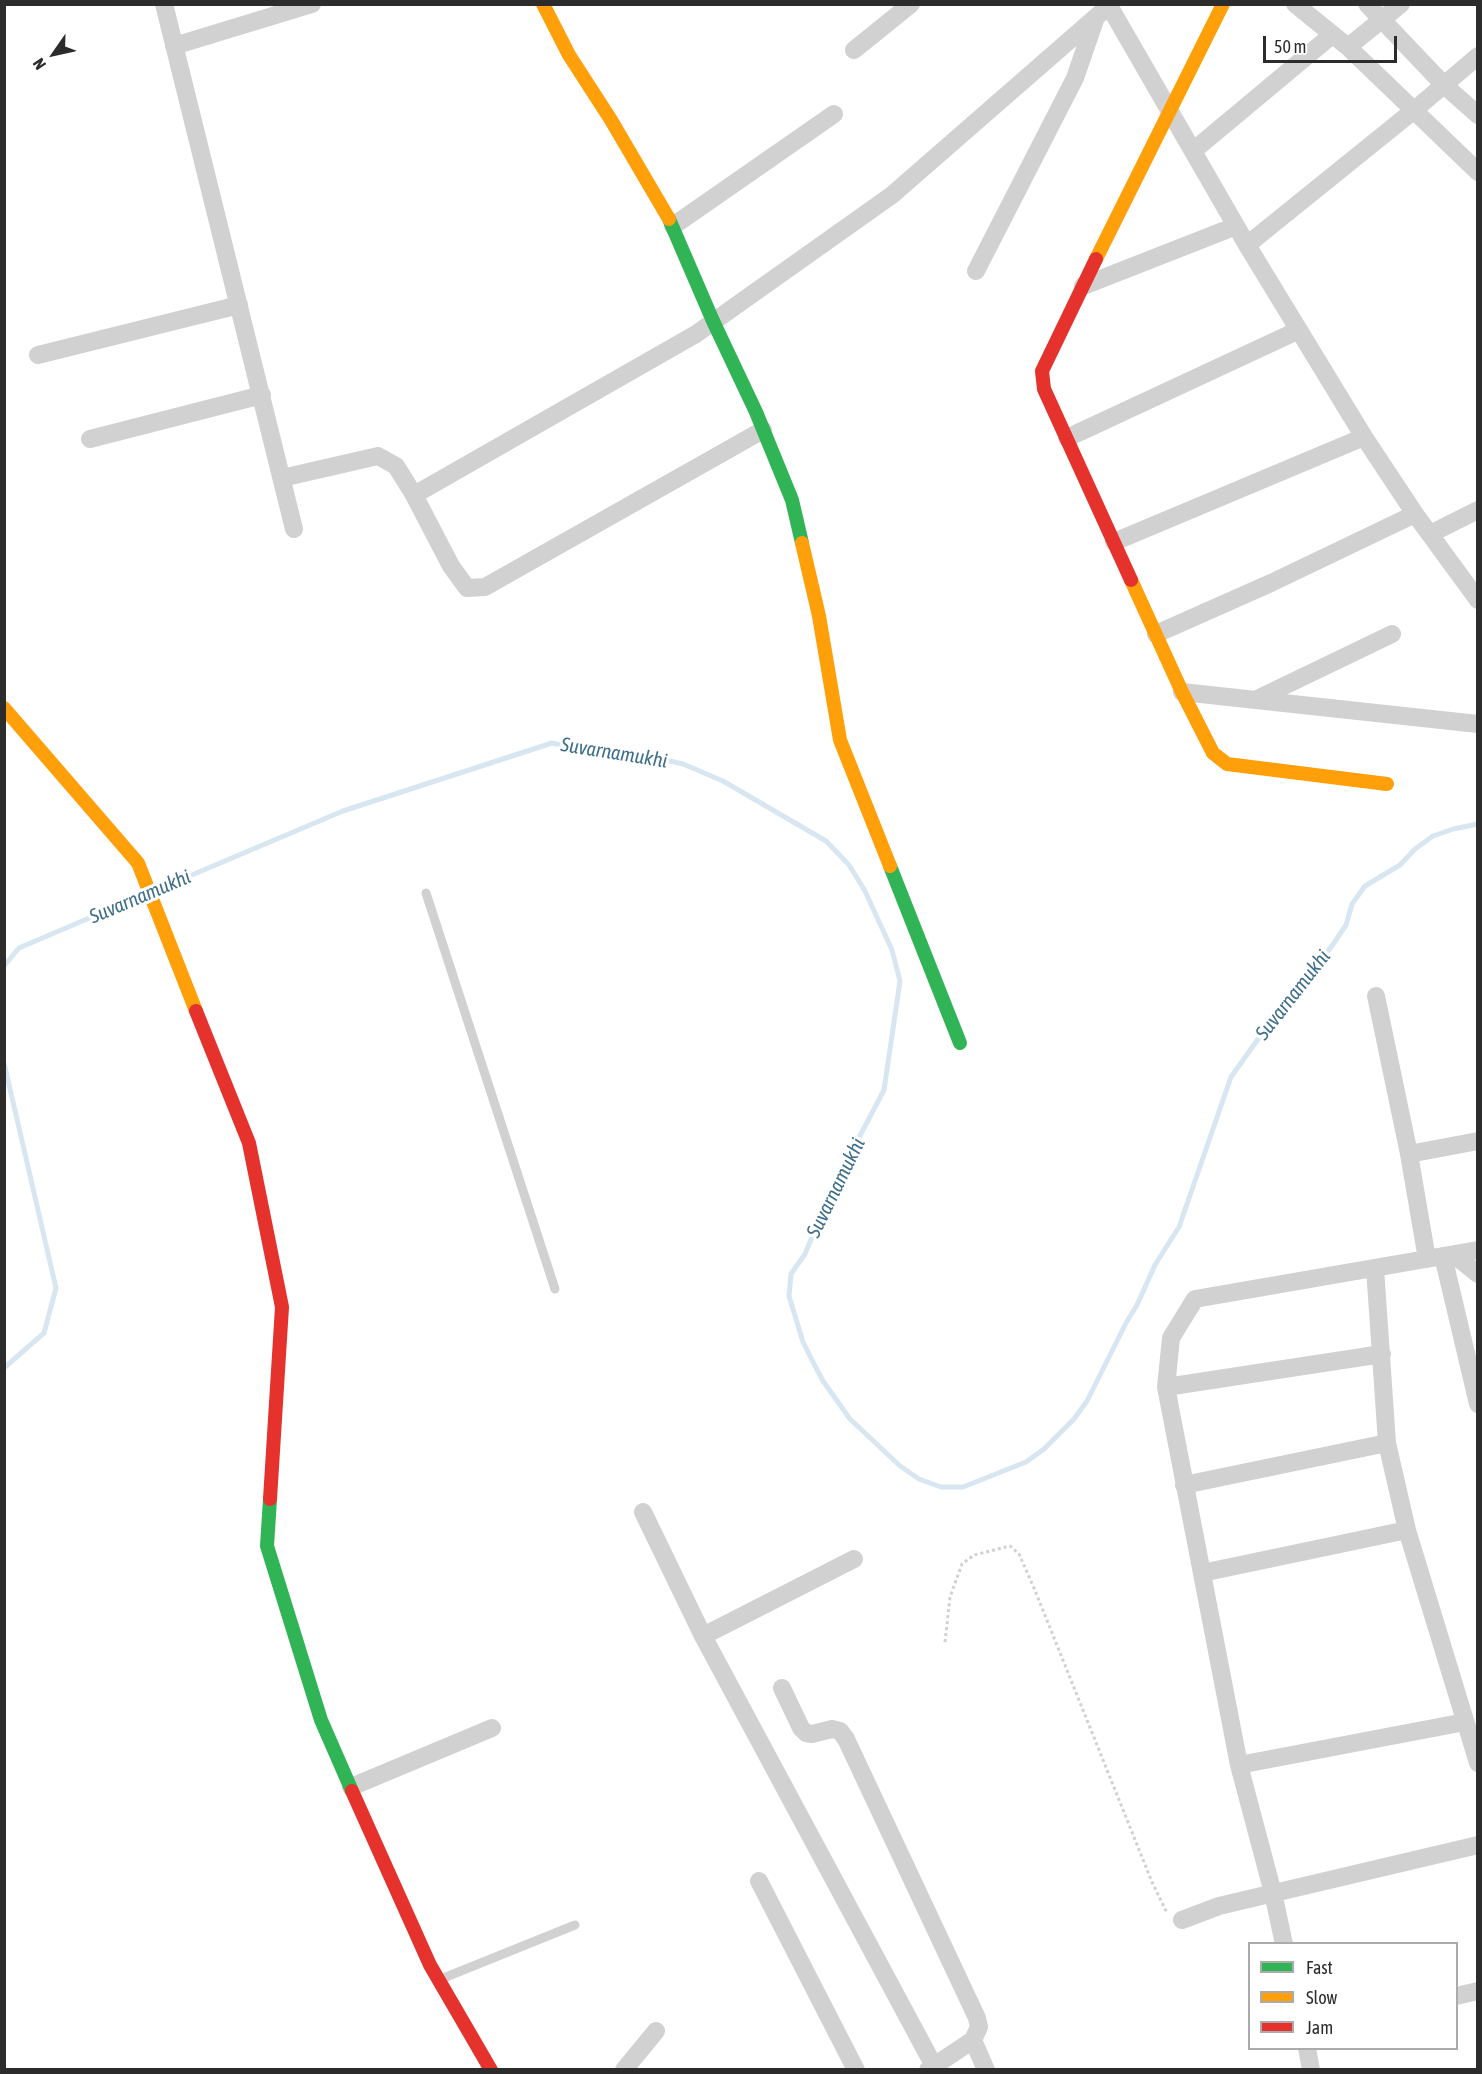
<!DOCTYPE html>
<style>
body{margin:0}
#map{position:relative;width:1482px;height:2074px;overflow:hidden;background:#fff;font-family:"Asap Condensed",sans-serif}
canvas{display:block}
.frame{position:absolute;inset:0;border:6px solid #2c2c2c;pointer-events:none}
.legend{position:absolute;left:1248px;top:1942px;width:210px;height:108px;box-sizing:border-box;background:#fff;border:2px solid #ababab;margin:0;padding:8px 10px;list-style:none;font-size:18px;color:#2c2c2c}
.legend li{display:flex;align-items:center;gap:12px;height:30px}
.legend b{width:30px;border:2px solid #ababab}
.north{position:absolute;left:24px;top:24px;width:60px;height:60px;-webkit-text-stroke:4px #fff;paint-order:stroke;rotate:236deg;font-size:16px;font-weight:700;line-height:24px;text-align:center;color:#2c2c2c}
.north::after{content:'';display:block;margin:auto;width:21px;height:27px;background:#2c2c2c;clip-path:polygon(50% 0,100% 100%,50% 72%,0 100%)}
.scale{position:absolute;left:1263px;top:36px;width:134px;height:27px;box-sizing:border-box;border:3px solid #2c2c2c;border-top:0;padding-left:8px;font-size:18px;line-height:21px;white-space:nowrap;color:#2c2c2c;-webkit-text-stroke:4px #fff;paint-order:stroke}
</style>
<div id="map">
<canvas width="1482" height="2074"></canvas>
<div class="frame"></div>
<ul class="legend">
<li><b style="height:8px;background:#30b455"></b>Fast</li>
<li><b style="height:8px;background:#ff9f0a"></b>Slow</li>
<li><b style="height:8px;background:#e5322d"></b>Jam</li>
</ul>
<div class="north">N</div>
<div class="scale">50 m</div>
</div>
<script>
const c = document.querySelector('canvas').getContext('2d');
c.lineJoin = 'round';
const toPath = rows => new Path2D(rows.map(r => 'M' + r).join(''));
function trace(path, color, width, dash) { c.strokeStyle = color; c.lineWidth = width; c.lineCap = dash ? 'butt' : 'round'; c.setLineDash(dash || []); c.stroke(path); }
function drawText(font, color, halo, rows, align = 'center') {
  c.font = font + ' "Asap Condensed",sans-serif'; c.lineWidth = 6; c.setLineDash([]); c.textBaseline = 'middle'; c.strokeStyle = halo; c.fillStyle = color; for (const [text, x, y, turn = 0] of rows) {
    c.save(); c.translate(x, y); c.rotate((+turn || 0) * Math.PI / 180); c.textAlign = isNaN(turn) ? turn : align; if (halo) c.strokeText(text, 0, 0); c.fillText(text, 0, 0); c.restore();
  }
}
trace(toPath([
 [154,891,343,811,552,743,595,753,640,754,683,764,723,781,826,841,849,865,865,891,892,950,900,981,884,1090,832,1189,805,1254,791,1274,789,1296,803,1342,813,1362,823,1381,850,1419,900,1466,919,1479,941,1487,963,1487,1026,1462,1044,1449,1074,1419,1087,1401,1126,1323,1137,1305,1155,1265,1179,1227,1231,1077,1303,976,1320,962,1334,943,1346,925,1352,904,1365,886,1400,865,1415,849,1433,836,1453,829,1478,824],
 [4,966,19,948,143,895],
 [4,1063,56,1288,44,1333,4,1368]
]), '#d7e6f0', 5);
trace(toPath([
 [945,1642,950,1597,962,1564,974,1555,1010,1546,1019,1554,1034,1588,1152,1882,1167,1913]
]), '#d1d1d1', 3, [3, 3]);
trace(toPath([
 [426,893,555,1289],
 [441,1979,575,1925]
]), '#d1d1d1', 9);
trace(toPath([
 [164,4,294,529],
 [1108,4,1247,245,1364,437,1415,514,1478,600],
 [1295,4,1348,47,1478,172],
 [1367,4,1444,85,1478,115],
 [174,46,312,4],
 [1348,47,1401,4],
 [854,50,911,4],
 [1193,151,1332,35],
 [673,226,834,114],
 [1247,245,1413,111,1478,56],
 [976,271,1075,78,1095,20],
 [1083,286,1236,226],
 [38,355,239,305],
 [1067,438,1299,330],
 [90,439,262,395],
 [282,478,378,456,396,466,414,495,451,566,467,588,485,587,763,430],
 [414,495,696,334,892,195,1111,4],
 [1430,534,1478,510],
 [1114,542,1364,437],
 [1156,634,1271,583,1415,514],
 [1182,692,1478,724],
 [1255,700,1392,634],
 [1376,996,1409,1154,1427,1259],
 [1409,1154,1478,1141],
 [1454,1255,1478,1274],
 [1443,1256,1478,1404],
 [1375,1268,1387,1443,1407,1530,1478,1763],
 [1166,1387,1382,1354],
 [1184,1485,1387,1443],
 [643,1512,703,1636,934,2066],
 [1202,1573,1407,1530],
 [703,1636,854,1559],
 [782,1688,801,1728,806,1733,812,1734,832,1729,840,1731,846,1739,977,2018,979,2027,973,2040,928,2070],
 [1239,1765,1465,1722],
 [351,1787,492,1728],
 [759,1881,856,2070],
 [1182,1920,1219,1906,1478,1845],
 [1284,1944,1273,1893,1239,1765,1166,1387,1171,1338,1195,1299,1478,1250],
 [1456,1996,1478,1991],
 [973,2040,986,2070],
 [1307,2048,1311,2070],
 [624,2070,656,2031]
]), '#d1d1d1', 18);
trace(toPath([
 [669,219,713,321,756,412,792,500,802,543],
 [890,866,960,1043],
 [270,1499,267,1546,321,1720,352,1791]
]), '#30b455', 14);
trace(toPath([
 [543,4,569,55,611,120,669,219],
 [1096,259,1223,4],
 [802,543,819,616,840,740,890,866],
 [1131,580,1182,692,1213,753,1227,764,1387,784],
 [4,708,138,863,196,1011]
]), '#ff9f0a', 14);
trace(toPath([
 [1096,259,1042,371,1044,389,1131,580],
 [196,1011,249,1143,282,1307,270,1499],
 [352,1791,430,1965,491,2070]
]), '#e5322d', 14);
drawText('italic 20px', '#3e6e8a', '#fff', [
 ["Suvarnamukhi",614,753,9],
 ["Suvarnamukhi",140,897,-23],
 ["Suvarnamukhi",1293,995,-52],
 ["Suvarnamukhi",836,1188,-64]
]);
</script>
